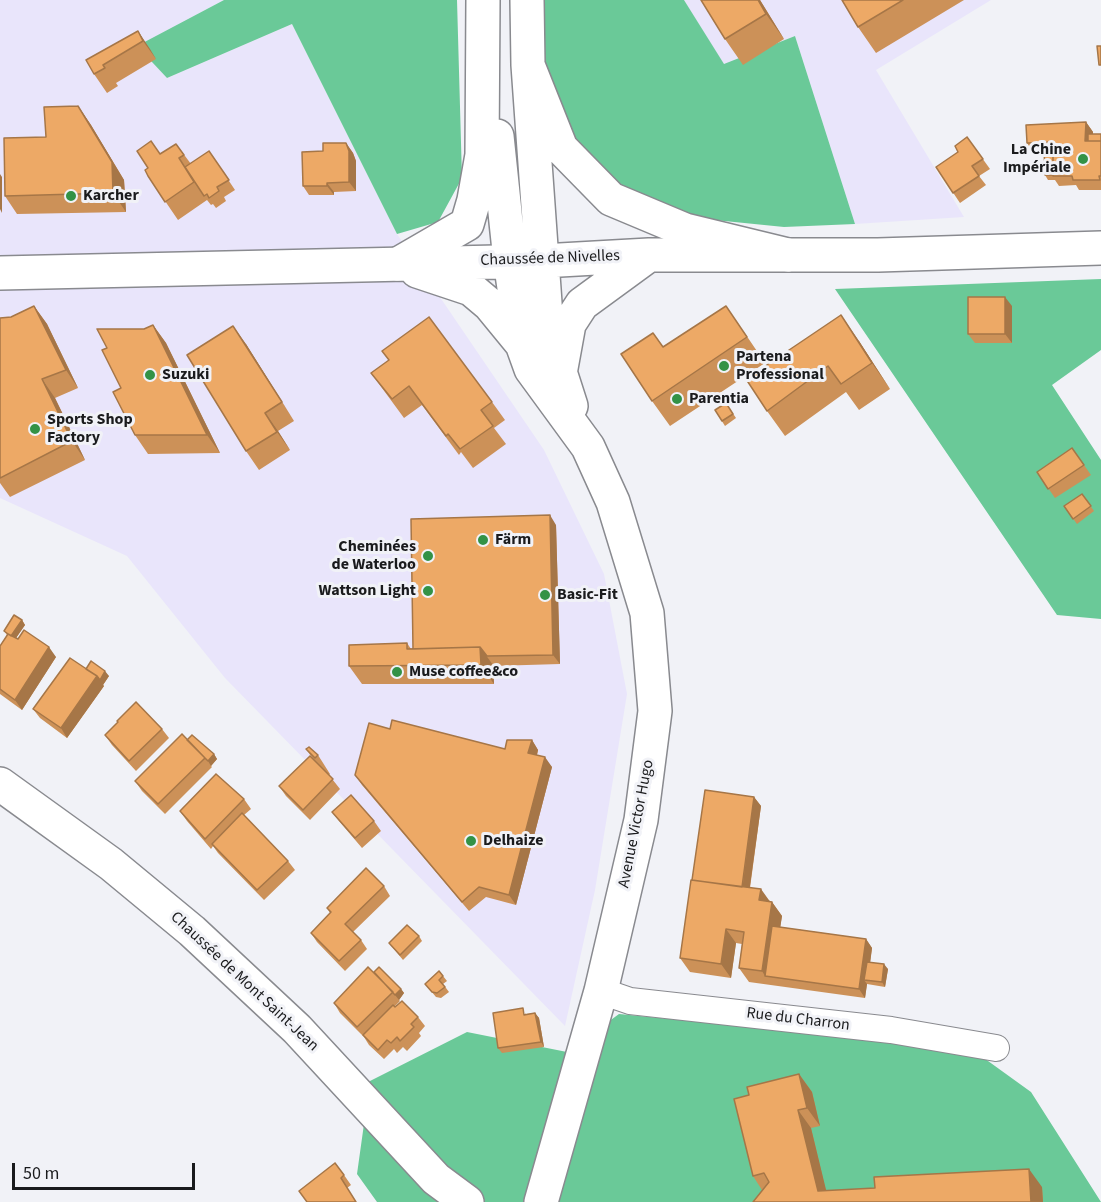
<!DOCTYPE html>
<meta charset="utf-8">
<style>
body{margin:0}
#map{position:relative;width:1101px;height:1202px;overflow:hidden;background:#f1f2f7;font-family:"Source Sans 3",sans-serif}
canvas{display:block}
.scale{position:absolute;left:12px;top:1163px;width:183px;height:27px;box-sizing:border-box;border:3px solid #1a1b1d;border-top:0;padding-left:8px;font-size:18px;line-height:21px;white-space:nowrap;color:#1a1b1d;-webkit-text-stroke:4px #f1f2f7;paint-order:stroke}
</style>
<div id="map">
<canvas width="1101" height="1202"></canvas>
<div class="scale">50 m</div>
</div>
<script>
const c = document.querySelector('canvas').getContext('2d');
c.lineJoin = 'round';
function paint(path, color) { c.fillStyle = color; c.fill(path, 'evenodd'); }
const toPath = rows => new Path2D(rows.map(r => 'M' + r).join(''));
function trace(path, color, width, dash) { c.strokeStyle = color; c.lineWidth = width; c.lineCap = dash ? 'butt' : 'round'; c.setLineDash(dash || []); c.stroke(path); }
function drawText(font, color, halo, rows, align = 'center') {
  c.font = font + ' "Source Sans 3",sans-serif'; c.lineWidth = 6; c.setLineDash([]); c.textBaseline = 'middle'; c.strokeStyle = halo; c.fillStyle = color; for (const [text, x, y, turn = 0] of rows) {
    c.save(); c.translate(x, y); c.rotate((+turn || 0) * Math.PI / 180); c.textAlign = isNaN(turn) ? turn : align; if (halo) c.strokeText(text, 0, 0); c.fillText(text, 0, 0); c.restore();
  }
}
paint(toPath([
 [0,0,224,0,138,46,167,78,292,24,397,234,544,450,604,574,627,694,595,890,565,1026,225,678,127,556,0,498],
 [684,0,991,0,876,70,964,217,855,224,795,36,724,65]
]), '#e9e5fb');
paint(toPath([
 [224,0,457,0,462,178,438,222,397,234,292,24,167,78,137,46],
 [544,0,684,0,724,64,795,36,855,224,784,227,665,215,613,193,551,105,537,30],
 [1101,279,1101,350,1052,385,1101,460,1101,619,1057,615,835,289],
 [619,1014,970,1048,1031,1092,1101,1202,377,1202,357,1174,370,1081,467,1032,567,1052]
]), '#6ac998');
const street = toPath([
 [601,991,630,1001,891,1030,996,1048]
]);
const secondary = toPath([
 [510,260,522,344,531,369,588,447,613,502,647,613,655,711,641,820,601,991,541,1202],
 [542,261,547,331,571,406],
 [417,271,471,289,490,305,522,344],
 [0,273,542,261,649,255,878,255,1101,248],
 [561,368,569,324,582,304,649,255],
 [0,784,111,864,192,931,297,1029,436,1179,467,1202]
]);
const highway = toPath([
 [527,0,528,65,542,261],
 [528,65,561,148,611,199,685,230,788,255],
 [497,136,510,260],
 [398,264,467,224,474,200,482,155,483,0]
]);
trace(street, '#898a8f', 28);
trace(secondary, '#898a8f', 36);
trace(highway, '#898a8f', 36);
trace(street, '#fff', 26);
trace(secondary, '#fff', 33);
trace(highway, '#fff', 33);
paint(toPath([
 [701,0,760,0,784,39,743,65,725,39],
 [842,0,964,0,876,53,858,27],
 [138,31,156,59,116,83,118,86,107,93,94,74],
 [78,106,91,125,124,180,126,212,17,214,5,196,46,137],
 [1086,122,1093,132,1093,134,1101,134,1101,190,1079,190,1076,185,1059,186,1055,180,1048,180,1045,175,1044,152,1033,153,1027,143],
 [967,137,990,169,979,176,986,185,960,203,936,167,958,152],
 [346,143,353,153,356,161,356,191,334,192,334,195,309,195,303,186,323,151],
 [176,144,191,164,209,151,235,190,224,197,226,201,216,208,213,204,211,205,207,200,178,220,148,176,148,168,160,154],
 [34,306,47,324,78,388,55,398,85,460,10,497,0,483,0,318,11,317],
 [1012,306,1012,343,975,343,968,334],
 [153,325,166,343,220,453,148,454,135,435,121,388,144,329],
 [744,332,765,363,670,426,652,401,663,347],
 [859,341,890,389,859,410,846,392,785,436,767,411],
 [246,344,294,421,278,431,290,450,259,470,246,451],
 [389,360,492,402,505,420,494,428,506,444,473,468,461,452,459,455,422,405,404,418,371,373],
 [726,403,736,418,725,426,715,410],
 [1072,448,1091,475,1055,498,1037,472],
 [1082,494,1094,511,1077,524,1064,506],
 [556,525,560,664,493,666,494,684,362,684,349,666,407,643,411,649,413,649],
 [22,620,25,625,16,638,56,657,22,710,0,694,0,646,7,635,4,631],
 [86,669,109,676,103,685,104,686,67,738,40,718,33,709],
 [118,723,162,729,169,738,136,771,112,745,105,735],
 [390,729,505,749,532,740,538,750,537,755,552,767,516,905,486,897,469,911,362,785,355,775],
 [187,740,214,754,217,759,211,766,212,767,165,814,142,791,135,781],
 [306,749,318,755,330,774,329,775,340,789,310,820,286,796,279,786,313,759],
 [754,797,761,806,750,888,770,901,772,902,782,916,780,927,866,939,872,948,870,962,888,969,885,987,867,984,865,998,749,982,739,968,742,944,736,943,731,978,690,972,680,958,692,880],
 [244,799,251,809,244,815,288,861,295,870,264,900,218,853,213,846,211,849,187,821,180,811],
 [332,812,374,821,381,831,362,848,339,821],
 [384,886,390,896,353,932,361,940,367,949,345,971,317,942,311,933,330,913,327,908],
 [419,936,422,941,403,960,389,943],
 [374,972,401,989,404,993,399,1000,400,1001,395,1006,418,1017,425,1026,419,1033,421,1036,407,1051,403,1047,397,1053,394,1049,384,1059,369,1045,364,1037,340,1013,334,1003],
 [443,976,447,981,443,984,449,992,441,998,436,997,425,984],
 [526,1013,526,1014,535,1013,539,1018,544,1047,502,1053,498,1048],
 [799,1074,812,1092,820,1126,811,1128,826,1191,1042,1187,1043,1202,762,1190,753,1176,749,1095],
 [344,1175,351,1185,347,1188,306,1202]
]), '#cc9158');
paint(toPath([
 [758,0,760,0,784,39,766,14],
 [138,31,150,49,156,59,143,41],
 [78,106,91,125,124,180,126,212,113,193],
 [1086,122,1093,132,1092,146,1085,141],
 [346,143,353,153,356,161,356,191,349,182],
 [0,174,2,177,2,213,0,209],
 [327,183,334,192,334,195,327,186],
 [1005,297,1012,306,1012,343,1005,334],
 [34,306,47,324,78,388,66,370],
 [841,315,859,341,890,389,872,363],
 [153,325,166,343,220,453,207,435],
 [233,326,246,344,294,421,282,402],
 [42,379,55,398,85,460,72,441],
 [265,413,278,431,290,450,277,432],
 [550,515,556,525,560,664,553,655],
 [22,620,25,625,14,641,11,636],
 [49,647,56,657,22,710,15,700],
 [480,647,493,665,494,684,481,665],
 [105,671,109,676,103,685,104,686,67,738,61,728,97,676],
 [532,740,538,750,535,763,528,753],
 [214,754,217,759,211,766,208,761],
 [545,757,552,767,516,905,509,895],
 [754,797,761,806,748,900,742,891],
 [761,889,771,903,759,900],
 [772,902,782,916,773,977,765,976,762,971],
 [726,929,736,943,731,978,721,964],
 [866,939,872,948,868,980,864,980,867,984,865,998,859,989],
 [884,964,888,969,885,987,882,982],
 [401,989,404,993,399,1000,395,995],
 [535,1013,539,1018,544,1047,541,1042],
 [799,1074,812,1092,820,1126,807,1108],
 [798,1110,811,1128,829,1202,818,1191],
 [1029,1169,1042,1187,1043,1202,1031,1202]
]), '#a67647');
const building = toPath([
 [701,0,758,0,766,14,725,39,701,0],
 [842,0,903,0,858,27,842,0],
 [138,31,143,41,103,65,105,68,94,74,86,60,138,31],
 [1097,46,1101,46,1101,65,1099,65,1097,46],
 [78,106,112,162,113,193,5,196,4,138,46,137,44,107,78,106],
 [1086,122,1085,141,1101,141,1101,176,1099,176,1100,180,1073,180,1072,176,1053,176,1053,142,1027,143,1026,125,1086,122],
 [1088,134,1101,134,1101,141,1088,141,1088,134],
 [967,137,983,159,972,166,979,176,953,193,936,167,958,152,955,146,967,137],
 [151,141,160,154,176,144,184,155,179,158,194,182,165,202,148,176,145,170,148,168,137,151,151,141],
 [323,143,346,143,349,151,349,182,327,183,327,186,303,186,302,152,323,151,323,143],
 [1053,147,1053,175,1045,175,1044,148,1053,147],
 [209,151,229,180,217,187,219,191,209,198,207,194,204,196,185,167,209,151],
 [968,297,1005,297,1005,334,968,334,968,297],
 [34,306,66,370,42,379,72,441,0,478,0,318,11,317,34,306],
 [726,306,747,337,652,401,621,354,653,333,663,347,726,306],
 [841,315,872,363,841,384,828,366,767,411,746,379,841,315],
 [429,317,492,402,481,410,493,426,460,449,448,434,446,436,409,386,392,399,371,373,389,360,382,351,429,317],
 [153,325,207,435,135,435,113,392,121,388,102,350,107,348,97,329,144,329,153,325],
 [233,326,282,402,265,413,277,432,246,451,187,355,233,326],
 [726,403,733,414,722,421,715,410,726,403],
 [1072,448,1084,465,1048,489,1037,472,1072,448],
 [1082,494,1091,506,1073,519,1064,506,1082,494],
 [550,515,553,655,487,656,480,647,413,649,411,519,550,515],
 [14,615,22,620,11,636,4,631,14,615],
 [24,630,49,647,15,700,0,689,0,646,8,634,18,639,24,630],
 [407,643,407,649,480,647,481,665,349,666,349,645,407,643],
 [70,658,97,676,61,728,33,709,70,658],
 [91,661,105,671,100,680,97,676,86,669,91,661],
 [136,702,162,729,129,761,105,735,118,722,117,721,136,702],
 [392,720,505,749,507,740,532,740,528,753,545,757,509,895,479,887,462,902,355,775,369,723,390,729,392,720],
 [182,734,205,758,158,804,135,781,182,734],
 [192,735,214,754,208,761,187,740,192,735],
 [309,747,318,755,315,758,306,749,309,747],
 [310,756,333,779,303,810,279,786,310,756],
 [216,774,244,799,205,839,180,811,216,774],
 [705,790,754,797,742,887,692,880,705,790],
 [351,795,374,821,355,838,332,812,351,795],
 [242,813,288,861,257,890,212,844,242,813],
 [366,868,384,886,345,924,361,940,339,961,311,933,331,912,327,908,366,868],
 [691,880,761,889,759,900,772,902,762,971,739,968,744,932,726,929,721,964,680,958,691,880],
 [407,925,419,936,400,955,389,943,407,925],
 [772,926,866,939,859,989,765,976,772,926],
 [867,962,884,964,882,982,864,980,867,962],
 [368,967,393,992,357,1027,334,1003,368,967],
 [379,967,401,989,395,995,374,972,379,967],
 [439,971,443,976,439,980,445,987,437,993,432,992,425,984,439,971],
 [402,1001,418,1017,411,1024,414,1027,400,1041,397,1037,391,1043,387,1040,378,1050,363,1035,393,1005,395,1007,402,1001],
 [523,1008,524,1015,535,1013,541,1042,498,1048,493,1013,523,1008],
 [799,1074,807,1108,798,1110,818,1191,875,1188,874,1177,1029,1169,1031,1202,753,1202,769,1182,764,1173,753,1176,734,1099,749,1095,747,1087,799,1074],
 [335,1163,344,1175,341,1178,356,1202,307,1202,299,1191,335,1163]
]);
paint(building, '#eda966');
trace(building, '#a67647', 1.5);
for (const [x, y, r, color] of [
 [1083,159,6,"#339246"],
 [71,196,6,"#339246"],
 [724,366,6,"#339246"],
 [150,375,6,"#339246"],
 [677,399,6,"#339246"],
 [35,429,6,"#339246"],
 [483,540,6,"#339246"],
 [428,556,6,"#339246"],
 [428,591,6,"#339246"],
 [545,595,6,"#339246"],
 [397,672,6,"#339246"],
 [471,841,6,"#339246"]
]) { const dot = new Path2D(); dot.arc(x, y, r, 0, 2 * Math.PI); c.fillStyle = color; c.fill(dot); trace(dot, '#f1f2f7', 2); }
drawText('bold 16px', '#1a1b1d', '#f1f2f7', [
 ["La Chine",1071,150,"right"],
 ["Impériale",1071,168,"right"],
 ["Karcher",83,196],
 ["Partena",736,357],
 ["Professional",736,375],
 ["Suzuki",162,375],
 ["Parentia",689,399],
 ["Sports Shop",47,420],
 ["Factory",47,438],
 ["Färm",495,540],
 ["Cheminées",416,547,"right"],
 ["de Waterloo",416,565,"right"],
 ["Wattson Light",416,591,"right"],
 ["Basic-Fit",557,595],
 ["Muse coffee&co",409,672],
 ["Delhaize",483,841]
], 'left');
drawText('16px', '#1a1b1d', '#f1f2f7', [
 ["Chaussée de Nivelles",550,259,-2],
 ["Avenue Victor Hugo",637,824,-79],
 ["Chaussée de Mont Saint-Jean",244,982,43],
 ["Rue du Charron",798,1020,7]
]);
</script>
